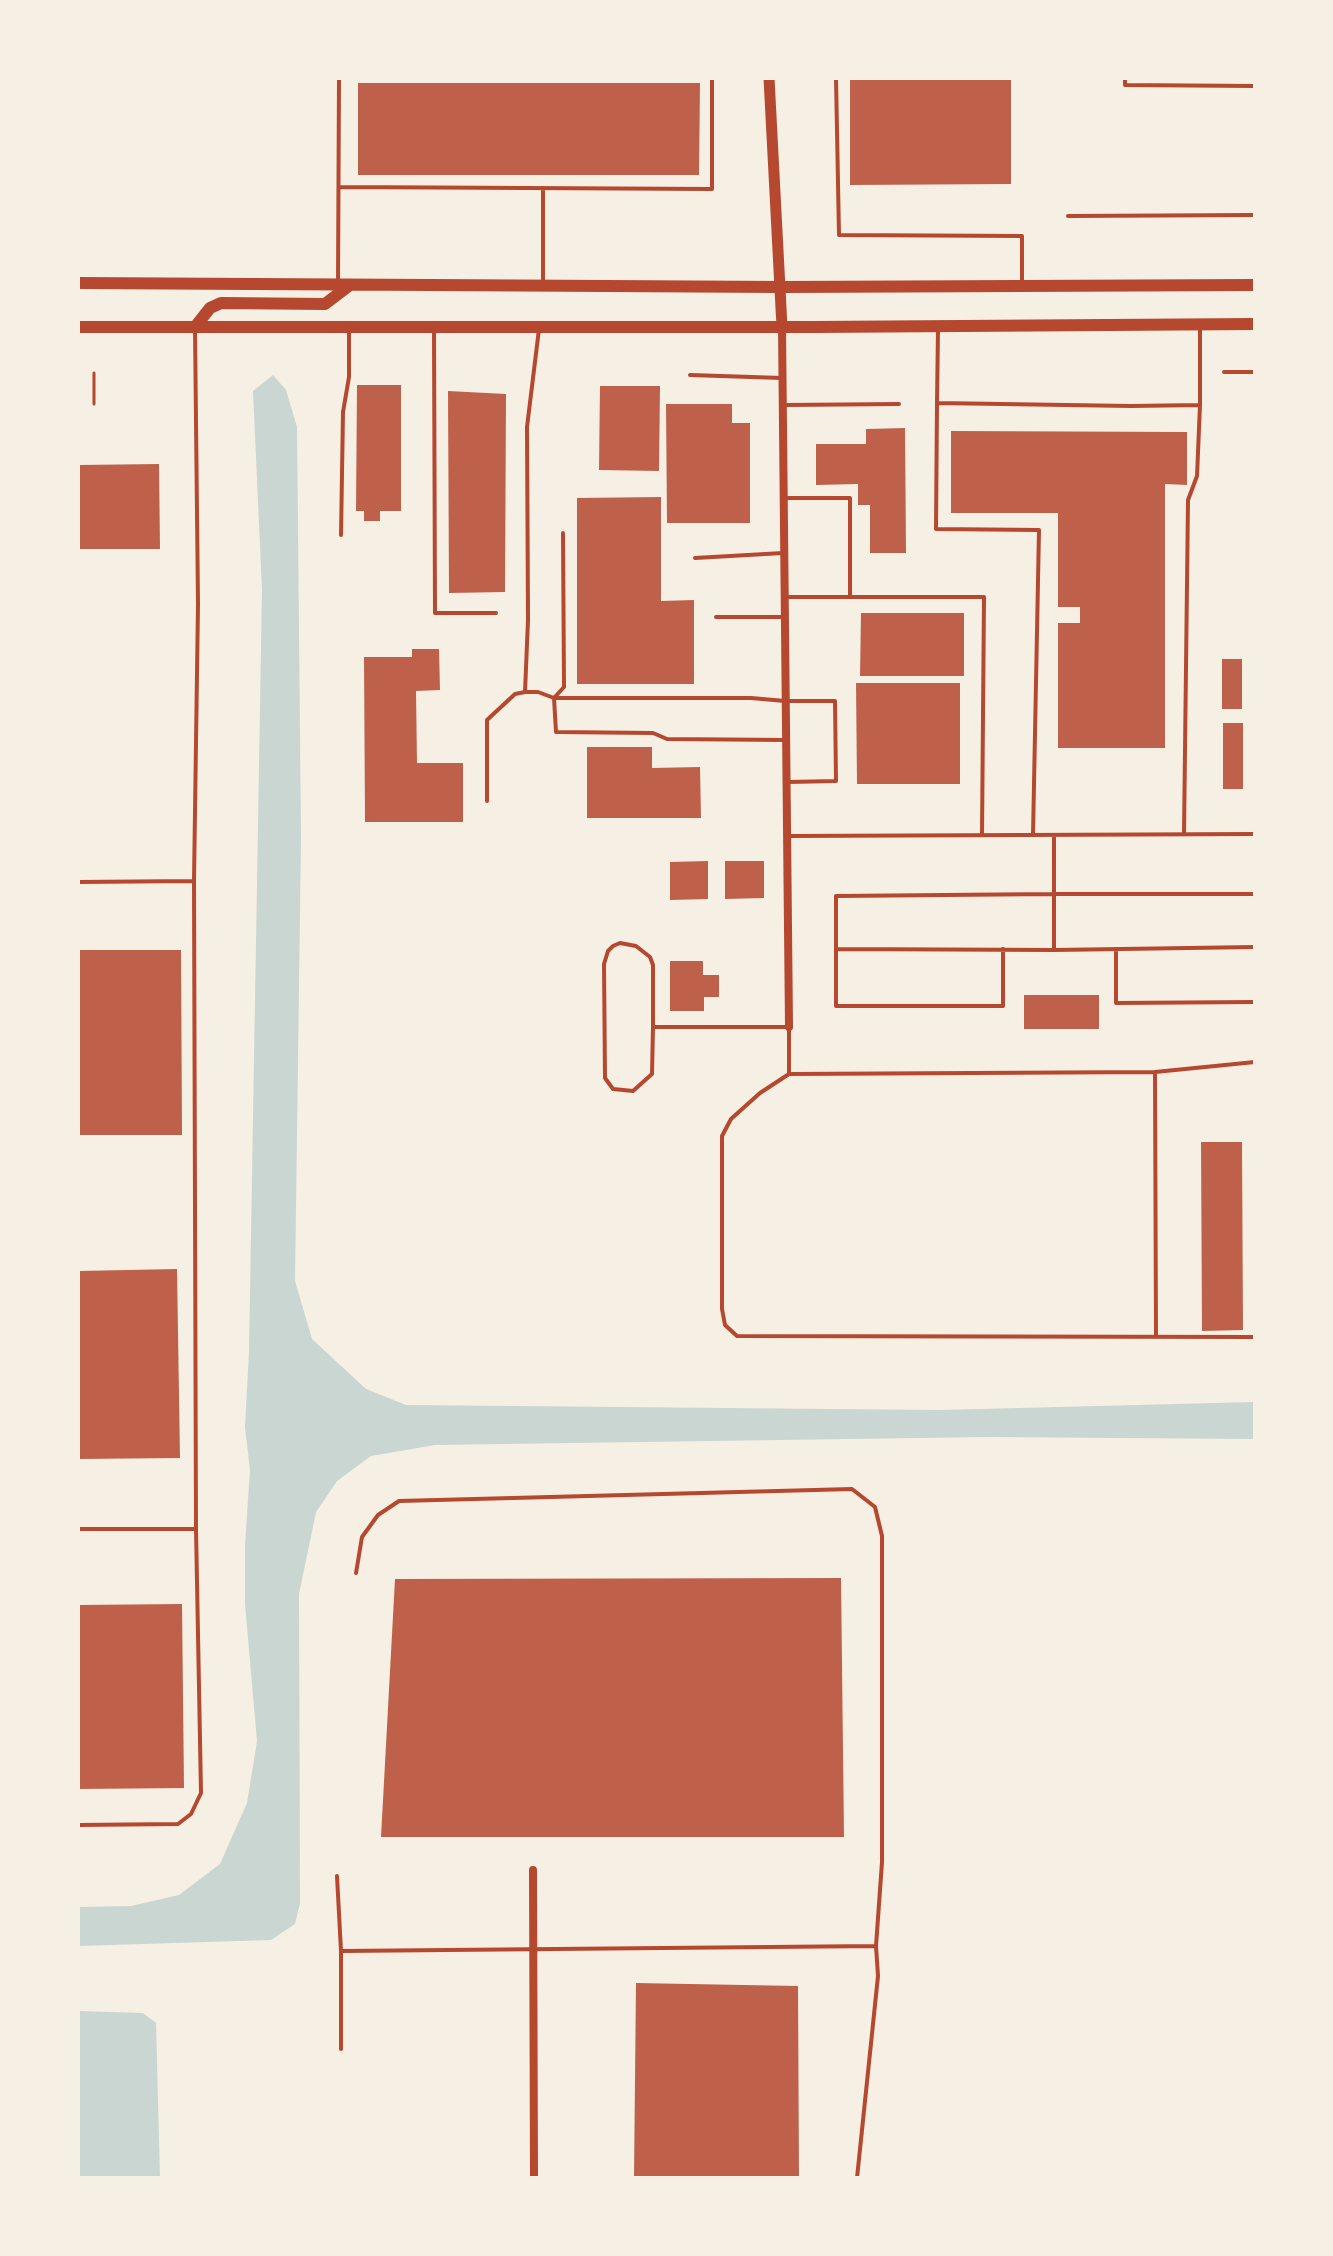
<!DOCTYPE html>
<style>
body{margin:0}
#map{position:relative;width:1333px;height:2256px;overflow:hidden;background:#f6efe4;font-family:"Varela Round",sans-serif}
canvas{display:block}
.frame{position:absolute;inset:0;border:80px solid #f6efe4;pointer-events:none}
</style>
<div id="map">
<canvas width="1333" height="2256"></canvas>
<div class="frame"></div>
</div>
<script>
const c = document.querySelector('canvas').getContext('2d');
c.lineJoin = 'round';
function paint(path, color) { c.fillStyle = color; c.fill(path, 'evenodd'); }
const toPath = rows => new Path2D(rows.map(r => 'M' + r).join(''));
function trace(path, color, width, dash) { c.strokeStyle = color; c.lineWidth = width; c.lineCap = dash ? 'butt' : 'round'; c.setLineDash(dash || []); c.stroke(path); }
paint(toPath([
 [273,375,286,390,297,427,301,837,295,1281,312,1339,366,1389,406,1405,940,1410,1255,1402,1255,1439,987,1437,435,1445,371,1456,337,1481,316,1512,299,1594,300,1903,295,1924,271,1940,78,1946,78,1907,131,1906,179,1895,220,1864,247,1803,257,1741,245,1604,245,1545,250,1470,245,1427,249,1352,262,590,253,391],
 [78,2011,143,2013,156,2023,160,2178,78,2178]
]), '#c9d6d2');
paint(toPath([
 [850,78,1011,78,1011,184,850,185],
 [358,83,700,83,699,175,358,175],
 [357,385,401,385,401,511,380,511,380,521,364,521,364,511,356,511],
 [600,386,660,386,659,471,599,470],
 [448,391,506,394,505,592,449,593],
 [666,404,732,404,732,423,750,423,750,523,667,523],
 [905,428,906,553,870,553,870,505,858,505,858,484,816,485,816,444,866,444,866,429],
 [951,431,1187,432,1187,485,1165,484,1165,748,1058,748,1058,623,1080,623,1080,607,1058,607,1058,513,951,513],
 [159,464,160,549,78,549,78,465],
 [661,497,661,601,694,600,694,684,577,684,577,498],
 [861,613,964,613,964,676,860,676],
 [412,649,439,649,440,690,416,691,417,763,463,763,463,822,365,822,364,657,412,657],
 [1222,659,1242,659,1242,709,1222,709],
 [856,683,960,683,960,784,857,784],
 [1223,723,1243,723,1243,789,1223,789],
 [587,747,652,747,652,768,700,767,701,818,587,818],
 [708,861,708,899,670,900,670,862],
 [725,861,764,861,764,898,725,899],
 [78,950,181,950,182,1135,78,1135],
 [670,961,703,961,703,975,719,975,719,997,704,997,704,1011,670,1011],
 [1024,995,1099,995,1099,1029,1024,1029],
 [1201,1142,1242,1142,1243,1330,1202,1331],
 [177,1269,180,1458,78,1459,78,1271],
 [841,1578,844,1837,381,1837,395,1579],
 [182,1604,184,1788,78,1789,78,1605],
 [636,1983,798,1986,799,2178,634,2178]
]), '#bf614a');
trace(toPath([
 [94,404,94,373]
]), '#b5482f', 3);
trace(toPath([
 [836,78,839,235,1022,236,1022,283],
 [1125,78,1125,85,1255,86],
 [339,187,712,189,712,78],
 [1068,216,1255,215],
 [543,283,543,188],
 [338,284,339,78],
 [434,329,435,613,496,613],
 [938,329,937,403,1131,406,1200,405,1200,327],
 [1224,372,1255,372],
 [690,375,782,378],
 [937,403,936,529,1039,530,1033,835],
 [785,405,899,404],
 [784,498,850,498,850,597],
 [563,533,564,687,554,698,556,732,653,733,667,739,786,740],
 [341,535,343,412,349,377,349,329],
 [695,558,783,553],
 [784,597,984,597,982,835],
 [716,617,784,617],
 [525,692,538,692,554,698,751,698,785,701,835,701,836,781,788,782],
 [487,801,487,720,515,694,525,692,528,620,527,427,539,329],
 [1184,834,1188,500,1197,476,1200,405],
 [1054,835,1054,950,836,949,836,896,1054,894,1255,894],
 [789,836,1255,834],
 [78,882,194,881],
 [836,949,836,1006,1003,1006,1003,949],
 [1116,949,1116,1003,1255,1002],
 [1054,950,1255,947],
 [653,1027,652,1074,633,1091,613,1089,605,1078,604,964,608,951,613,946,620,943,636,946,650,957,653,965,653,1027,789,1027,789,1074,1155,1072,1255,1062],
 [1155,1072,1156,1337],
 [789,1074,760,1093,741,1110,731,1119,722,1136,722,1309,725,1325,737,1336,1255,1337],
 [78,1529,196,1529],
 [356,1573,362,1537,378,1515,399,1501,852,1489,875,1507,882,1536,882,1862,876,1946,878,1976,857,2178],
 [78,1825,178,1824,191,1814,201,1793,196,1529,194,881,198,604,195,329],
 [337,1876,341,1951,341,2049],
 [341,1951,876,1946]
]), '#b5482f', 4);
trace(toPath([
 [782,327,789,1027],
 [533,1870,534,2178]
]), '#b5482f', 8);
trace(toPath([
 [769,78,782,327]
]), '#b5482f', 11);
trace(toPath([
 [78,283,782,287,1255,285],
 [78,327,813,327,1255,324],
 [195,327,210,308,221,303,325,304,350,285]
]), '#b5482f', 12);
</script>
